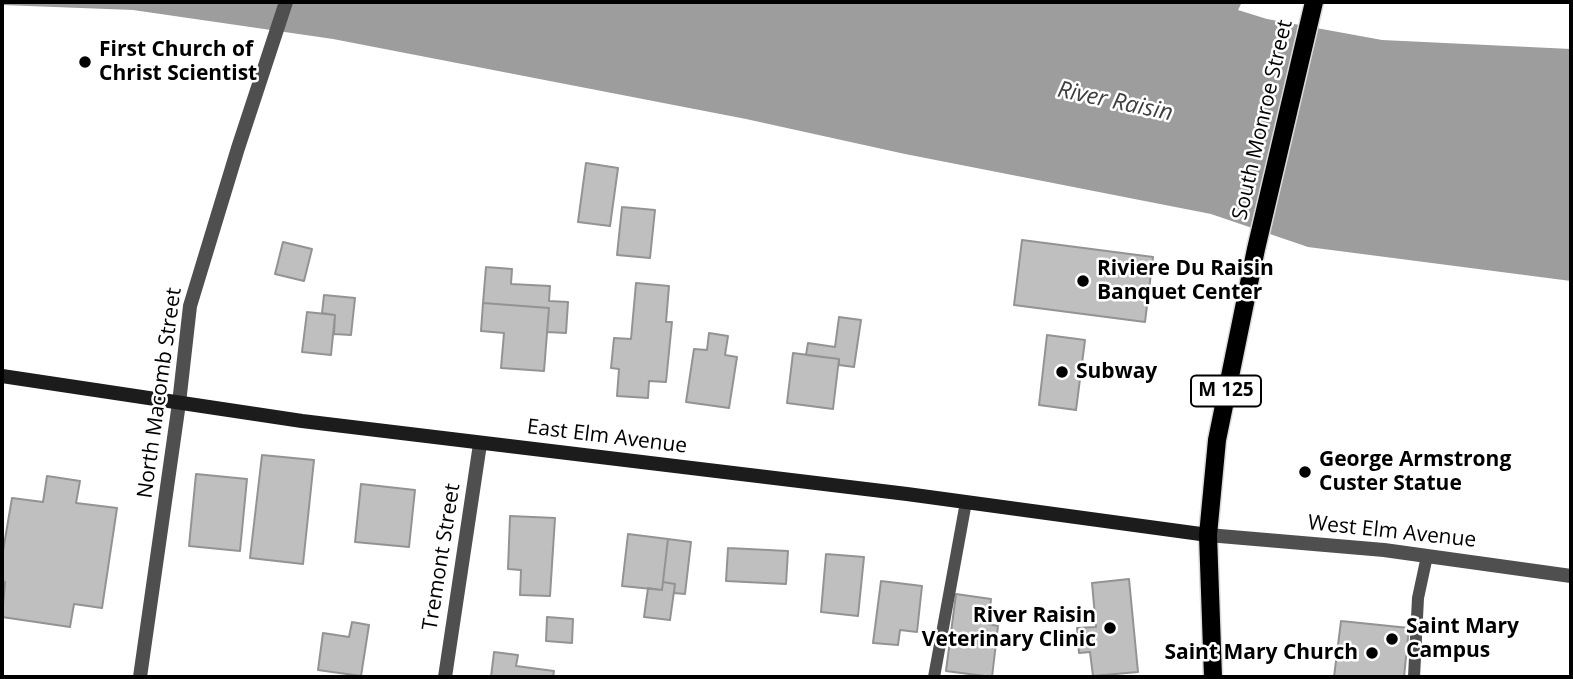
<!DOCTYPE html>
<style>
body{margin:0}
#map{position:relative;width:1573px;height:679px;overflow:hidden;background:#fff;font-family:"Open Sans",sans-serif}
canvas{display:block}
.frame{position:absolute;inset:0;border:4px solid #000;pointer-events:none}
</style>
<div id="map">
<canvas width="1573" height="679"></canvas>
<div class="frame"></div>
</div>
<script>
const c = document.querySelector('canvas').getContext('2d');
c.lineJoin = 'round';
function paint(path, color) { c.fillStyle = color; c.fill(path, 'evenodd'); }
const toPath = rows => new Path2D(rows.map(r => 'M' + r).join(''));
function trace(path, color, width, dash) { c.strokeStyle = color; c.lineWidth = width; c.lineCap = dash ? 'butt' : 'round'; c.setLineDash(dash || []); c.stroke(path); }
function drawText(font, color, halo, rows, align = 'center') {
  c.font = font + ' "Open Sans",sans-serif'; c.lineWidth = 5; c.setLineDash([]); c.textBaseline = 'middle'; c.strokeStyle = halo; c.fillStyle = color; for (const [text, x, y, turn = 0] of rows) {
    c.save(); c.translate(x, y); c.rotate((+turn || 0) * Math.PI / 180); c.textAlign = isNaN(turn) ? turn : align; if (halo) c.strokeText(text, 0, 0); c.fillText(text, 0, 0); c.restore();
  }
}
paint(toPath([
 [2,2,1237,2,1241,4,1238,10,1267,19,1382,40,1571,49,1571,281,1308,247,1211,214,905,154,746,119,333,39,133,10,2,5]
]), '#9d9d9d');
const building = toPath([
 [586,163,618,168,610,226,578,222,586,163],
 [622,207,655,210,650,258,617,255,622,207],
 [1022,240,1153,257,1145,322,1014,305,1022,240],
 [283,242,312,249,304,281,275,274,283,242],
 [486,267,512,269,511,284,550,286,549,301,568,302,566,333,547,332,549,308,483,303,486,267],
 [636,283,669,286,666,322,672,322,666,382,649,381,648,398,617,396,619,369,611,368,614,338,631,339,636,283],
 [324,295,355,298,351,335,334,334,335,315,322,313,324,295],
 [483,303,549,308,544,371,501,368,504,333,481,331,483,303],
 [307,312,335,315,331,355,302,352,307,312],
 [839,317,861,320,854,367,839,365,839,359,806,355,808,343,835,347,839,317],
 [709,333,728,336,725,355,737,357,729,408,686,402,694,349,707,350,709,333],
 [1047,335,1085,340,1076,410,1039,405,1047,335],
 [793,353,839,359,833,409,787,403,793,353],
 [262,455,314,460,303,564,250,558,262,455],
 [196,474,247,479,240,551,189,546,196,474],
 [47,476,80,481,76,503,117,508,102,608,74,604,70,627,2,617,5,582,2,581,2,557,12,498,43,502,47,476],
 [361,484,415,490,409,547,355,542,361,484],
 [510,516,555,518,550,596,520,595,521,570,508,569,510,516],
 [628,534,668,539,662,590,622,586,628,534],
 [668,539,691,542,685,594,674,593,675,584,663,582,668,539],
 [728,548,788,551,786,584,726,581,728,548],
 [826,554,864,557,858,616,821,612,826,554],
 [1129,579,1138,672,1093,676,1090,652,1079,653,1077,628,1096,627,1092,583,1129,579],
 [881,581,922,586,917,632,900,630,898,645,873,643,881,581],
 [663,582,675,584,670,620,644,617,648,588,662,590,663,582],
 [956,594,991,599,988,624,998,626,992,677,946,671,956,594],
 [547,617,573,619,572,643,546,641,547,617],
 [1341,621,1409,628,1404,677,1334,677,1341,621],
 [352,622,369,625,361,676,318,670,323,633,349,637,352,622],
 [494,652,518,655,516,666,554,671,553,677,491,677,494,652]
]);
paint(building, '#bfbfbf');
trace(building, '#939393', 2);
const primary = toPath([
 [1213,677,1208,535,1217,440,1256,249,1314,2]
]);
trace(primary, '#dbdbdb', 21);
trace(toPath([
 [934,677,966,502],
 [1414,677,1418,598,1427,556]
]), '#4f4f4f', 12);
trace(toPath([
 [140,677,179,403],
 [445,677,480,444]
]), '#4f4f4f', 14);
trace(toPath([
 [179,403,190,306,238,148,286,2],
 [1208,535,1384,550,1571,576]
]), '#4f4f4f', 14);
trace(toPath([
 [2,376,302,421,907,494,1208,535]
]), '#1c1c1c', 14);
trace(primary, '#000', 18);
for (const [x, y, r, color] of [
 [85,62,7,"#000"],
 [1083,281,7,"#000"],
 [1062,372,7,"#000"],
 [1305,472,7,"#000"],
 [1110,628,7,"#000"],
 [1392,639,7,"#000"],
 [1372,653,7,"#000"]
]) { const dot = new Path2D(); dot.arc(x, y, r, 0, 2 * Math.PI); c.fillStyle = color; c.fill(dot); trace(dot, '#fff', 2.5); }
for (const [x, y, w] of [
 [1226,391,70]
]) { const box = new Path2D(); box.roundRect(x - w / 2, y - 15.5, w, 31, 5); c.fillStyle = '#fff'; c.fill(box); trace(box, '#000', 2); }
drawText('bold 19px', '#000', null, [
 ["M 125",1226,391]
]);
drawText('bold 21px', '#000', '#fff', [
 ["First Church of",99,50],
 ["Christ Scientist",99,74],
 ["Riviere Du Raisin",1097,269],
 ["Banquet Center",1097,293],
 ["Subway",1076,372],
 ["George Armstrong",1319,460],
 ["Custer Statue",1319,484],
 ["River Raisin",1096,616,"right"],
 ["Veterinary Clinic",1096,640,"right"],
 ["Saint Mary",1406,627],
 ["Campus",1406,651],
 ["Saint Mary Church",1358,653,"right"]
], 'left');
drawText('21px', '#000', '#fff', [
 ["South Monroe Street",1263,120,-77],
 ["North Macomb Street",160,393,-82],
 ["East Elm Avenue",607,437,7],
 ["West Elm Avenue",1392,532,6],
 ["Tremont Street",442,557,-81]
]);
drawText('italic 23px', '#3e3e3e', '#fff', [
 ["River Raisin",1115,102,12]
]);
</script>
